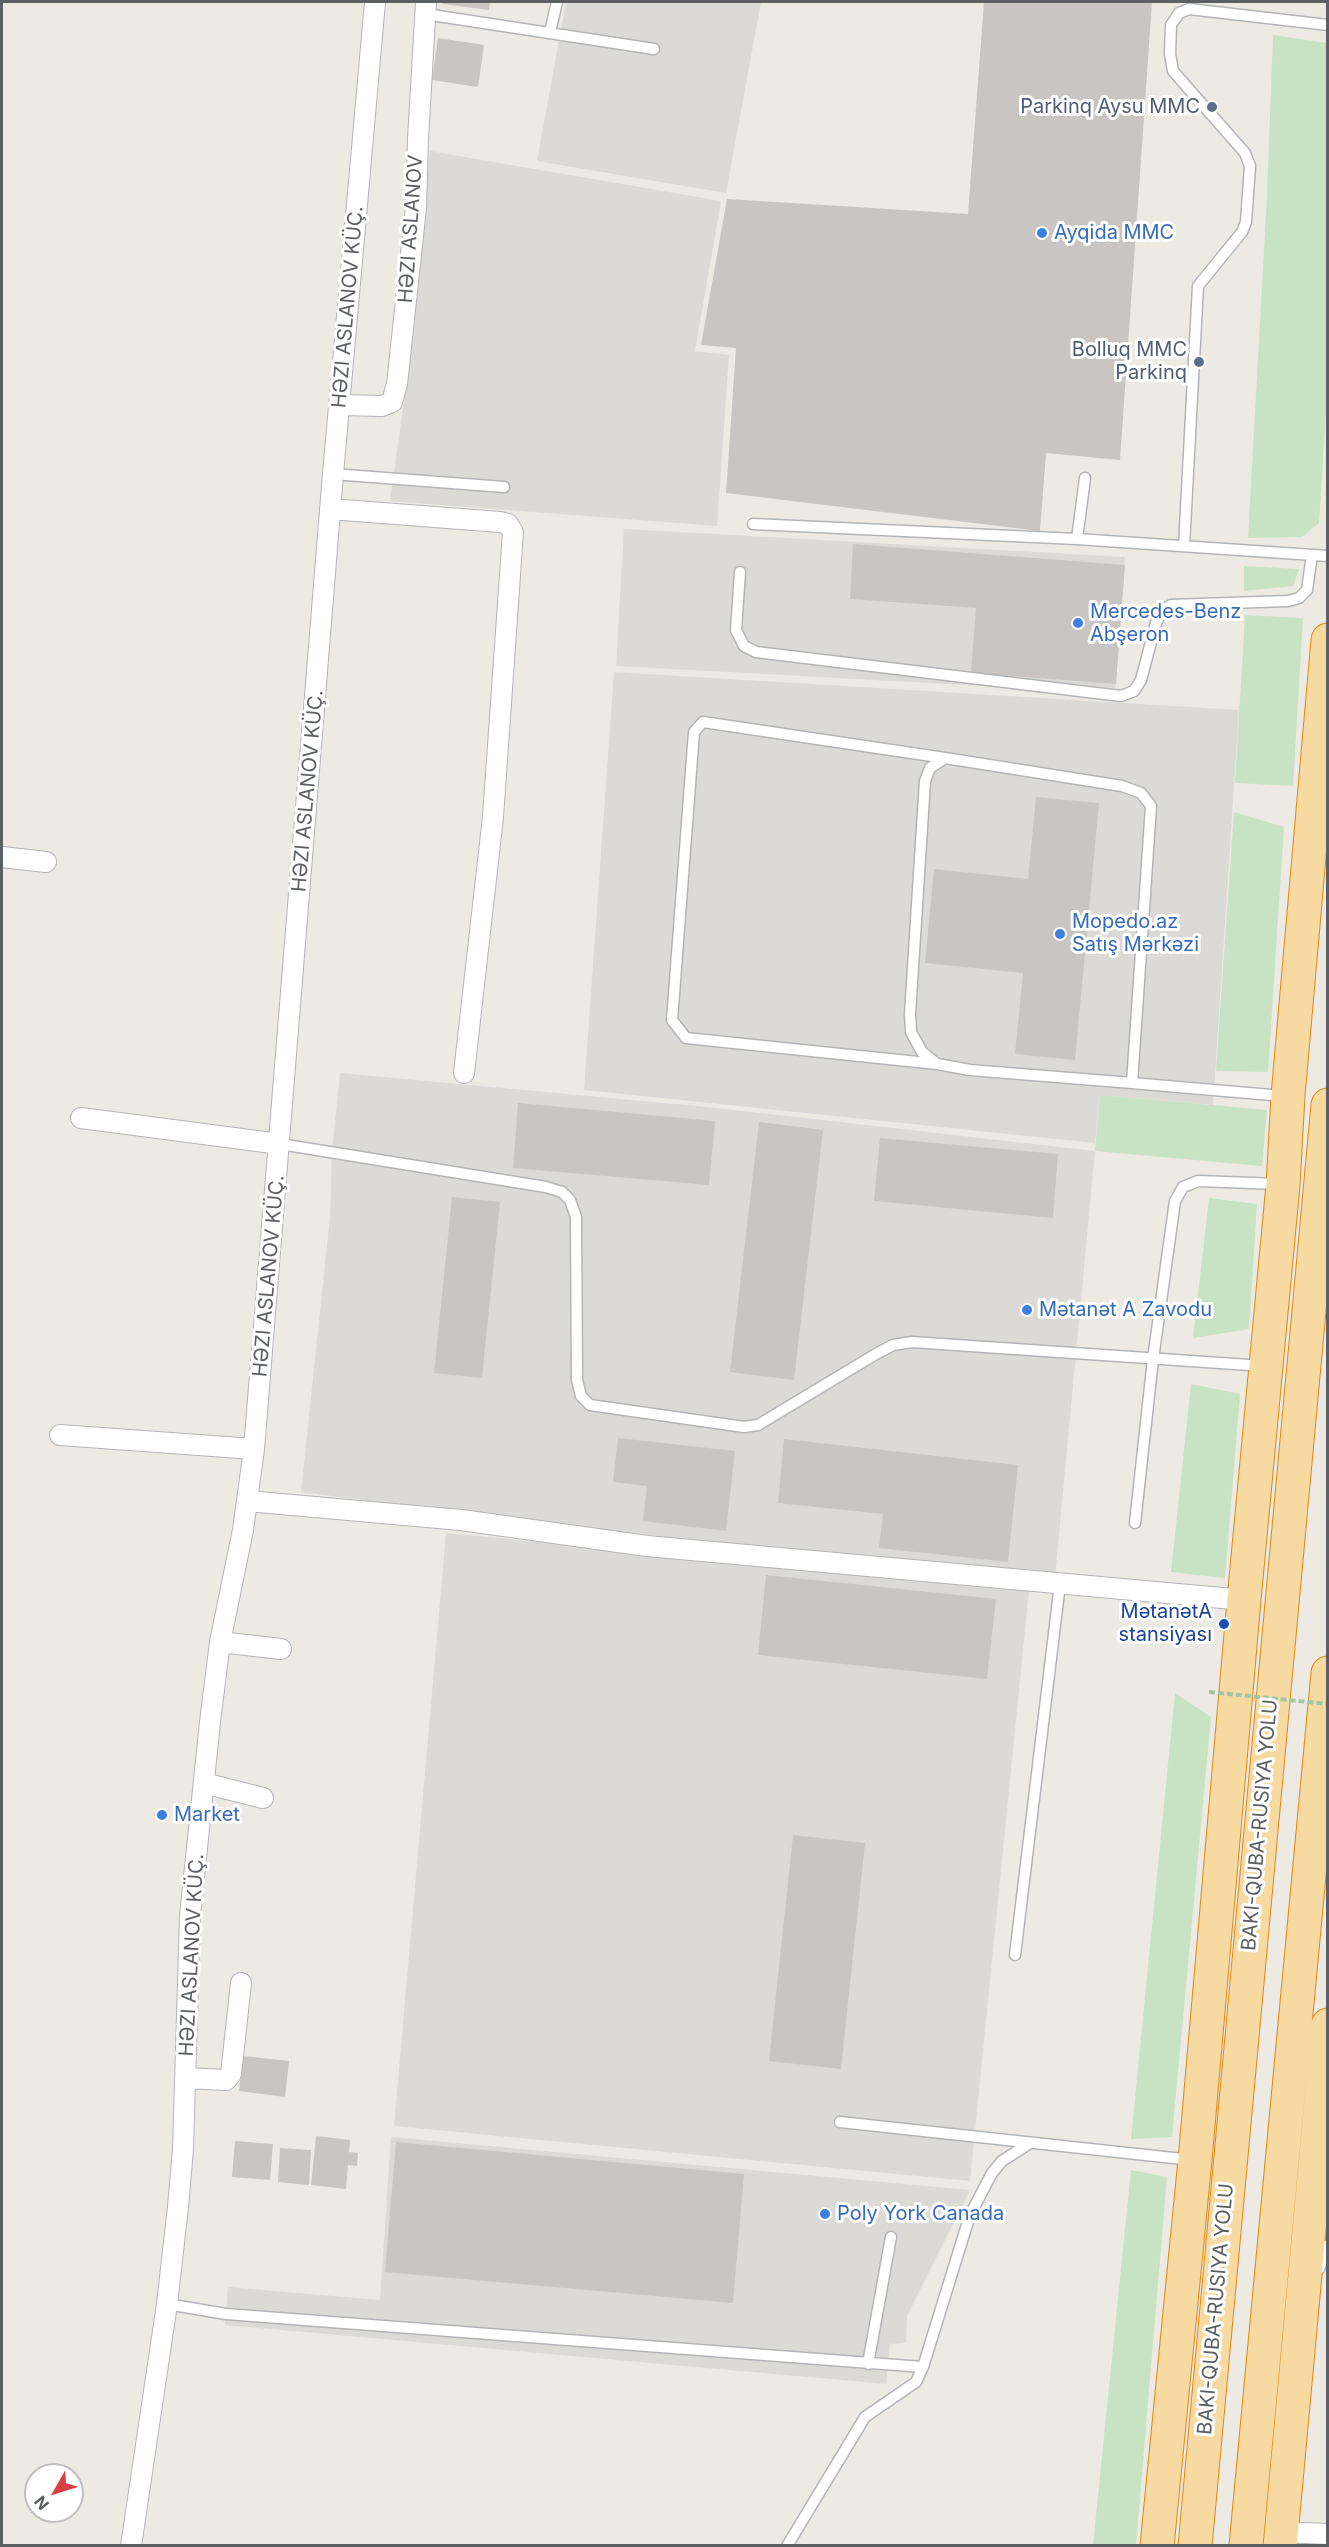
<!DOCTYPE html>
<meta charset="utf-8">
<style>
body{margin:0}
#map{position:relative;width:1329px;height:2547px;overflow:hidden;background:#edeae4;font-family:Inter,sans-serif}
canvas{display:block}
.frame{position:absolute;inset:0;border:3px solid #5c6064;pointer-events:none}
.north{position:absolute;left:24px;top:2463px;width:60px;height:60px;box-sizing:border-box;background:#fff;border:2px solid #bebfc1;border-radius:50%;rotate:231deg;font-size:16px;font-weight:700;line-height:24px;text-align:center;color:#5c6064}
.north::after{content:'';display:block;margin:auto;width:21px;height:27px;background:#da3e44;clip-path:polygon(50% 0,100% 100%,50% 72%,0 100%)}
</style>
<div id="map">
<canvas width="1329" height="2547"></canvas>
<div class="frame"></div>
<div class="north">N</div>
</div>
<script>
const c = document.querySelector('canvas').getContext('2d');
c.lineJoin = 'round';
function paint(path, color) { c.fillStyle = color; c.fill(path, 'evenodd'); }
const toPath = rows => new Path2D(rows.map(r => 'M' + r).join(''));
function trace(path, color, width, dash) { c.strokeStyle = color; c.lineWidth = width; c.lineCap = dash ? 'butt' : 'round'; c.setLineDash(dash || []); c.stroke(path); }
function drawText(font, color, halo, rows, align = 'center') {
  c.font = font + ' Inter,sans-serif'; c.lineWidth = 6; c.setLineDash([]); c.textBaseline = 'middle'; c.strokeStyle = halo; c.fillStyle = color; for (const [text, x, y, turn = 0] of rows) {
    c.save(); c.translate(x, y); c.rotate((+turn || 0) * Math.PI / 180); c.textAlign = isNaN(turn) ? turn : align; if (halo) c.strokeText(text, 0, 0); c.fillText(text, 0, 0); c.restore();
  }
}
paint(toPath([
 [566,2,761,2,726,193,537,161],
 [430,151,721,201,695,351,729,355,717,526,390,501,408,372],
 [624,529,1125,557,1115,693,616,666],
 [614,672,1239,710,1213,1105,1100,1095,1095,1143,584,1090],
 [340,1073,708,1107,1095,1151,1055,1577,571,1527,301,1492,330,1217,332,1152],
 [446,1533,1029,1590,970,2181,394,2126],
 [391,2137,970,2190,907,2316,906,2343,890,2344,886,2384,225,2325,228,2287,380,2300]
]), '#dcdad7');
paint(toPath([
 [1273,35,1327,43,1327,396,1319,523,1302,537,1248,538,1267,196],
 [1244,566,1299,569,1293,586,1244,591],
 [1245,615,1303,618,1293,786,1235,783],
 [1234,812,1284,827,1268,1072,1216,1071],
 [1100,1095,1267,1110,1262,1166,1095,1151],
 [1209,1198,1257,1204,1249,1329,1193,1338],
 [1191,1384,1240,1394,1225,1578,1171,1572],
 [1175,1693,1211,1717,1172,2137,1131,2139],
 [1131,2170,1167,2177,1136,2545,1093,2545]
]), '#c7e3c3');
paint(toPath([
 [443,2,490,2,489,10,443,4],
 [984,2,1152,2,1120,460,1046,453,1040,531,726,493,736,348,701,345,727,199,968,214],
 [438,38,484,45,478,87,432,80],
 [853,544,1125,565,1116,684,971,673,976,608,850,599],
 [1036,797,1099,803,1075,1060,1015,1054,1023,973,925,963,934,869,1028,879],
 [518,1103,715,1121,709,1185,513,1168],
 [759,1122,823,1130,794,1380,730,1372],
 [880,1138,1058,1154,1053,1218,874,1201],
 [452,1197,500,1202,482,1378,434,1373],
 [618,1438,735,1451,726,1531,643,1521,647,1486,613,1482],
 [784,1439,1018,1465,1008,1562,879,1548,883,1514,778,1503],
 [766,1575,996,1599,987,1679,758,1655],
 [793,1835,865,1843,841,2069,769,2061],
 [243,2056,289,2061,285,2097,239,2091],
 [316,2136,350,2140,349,2152,358,2153,357,2166,348,2165,346,2189,311,2185],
 [235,2141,273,2144,270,2180,232,2177],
 [396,2142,744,2174,733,2303,385,2272],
 [280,2148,311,2150,309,2185,278,2182]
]), '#c9c5c2');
const service = toPath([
 [425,14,654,49],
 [550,32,557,2],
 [333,474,504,487],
 [1085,478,1077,539,1328,556],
 [753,524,1077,539],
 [1184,546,1198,286,1242,232,1246,222,1250,166,1245,153,1173,71,1170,54,1171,25,1179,13,1189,9,1328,25],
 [740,572,736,630,744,646,756,652,1121,696,1134,691,1141,680,1156,623,1163,610,1171,605,1288,601,1299,598,1307,590,1312,555],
 [937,1064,686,1038,672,1020,694,732,703,722,945,758],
 [1132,1083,1151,806,1141,793,1122,786,945,758,930,768,925,781,910,1014,911,1032,922,1052,937,1064,970,1070,1132,1083,1283,1096],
 [280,1144,546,1187,562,1192,570,1200,576,1217,577,1380,581,1396,590,1405,744,1427,758,1425,876,1354,893,1345,912,1342,1264,1366],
 [1135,1523,1153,1359,1175,1201,1183,1187,1198,1181,1279,1184],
 [1015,1955,1060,1584],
 [840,2122,1192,2160],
 [1319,2269,1328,2245],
 [167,2304,226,2314,923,2367,970,2215,992,2173,1002,2161,1030,2143],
 [868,2364,891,2237],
 [787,2546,865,2417,916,2382,923,2367]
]);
const minor = toPath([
 [340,405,382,406,392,402,397,384,416,208,418,139,426,2],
 [330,509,500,522,508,524,513,532,493,817,464,1073],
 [2,857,46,862],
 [81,1118,280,1144],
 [60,1435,254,1449],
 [247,1501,461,1520,647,1546,1244,1600],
 [220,1642,281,1649],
 [204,1783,263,1798],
 [185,2078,226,2080,231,2074,241,1983],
 [1281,2532,1328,2534],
 [131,2546,167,2304,178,2207,183,2149,190,1916,210,1722,220,1642,243,1530,254,1449,333,474,375,2]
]);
const trunk = toPath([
 [1157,2546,1195,2160,1244,1600,1283,1185,1288,1096,1328,640],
 [1195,2546,1328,1105],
 [1246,2546,1328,1673],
 [1280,2546,1328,2025]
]);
trace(service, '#b2b5b8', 13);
trace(minor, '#b2b5b8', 22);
trace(trunk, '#de8714', 35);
trace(service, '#fff', 10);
trace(minor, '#fff', 20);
trace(trunk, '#f6daa2', 33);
trace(toPath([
 [1209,1692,1328,1704]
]), '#9ec5a5', 4, [6, 3]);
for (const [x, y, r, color] of [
 [1212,107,6,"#5c6f8a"],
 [1042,233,6,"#3f7fe0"],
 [1199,362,6,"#5c6f8a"],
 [1078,623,6,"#3f7fe0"],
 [1060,934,6,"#3f7fe0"],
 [1027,1310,6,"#3f7fe0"],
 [1224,1624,6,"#1a4fb4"],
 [162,1815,6,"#3f7fe0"],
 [825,2214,6,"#3f7fe0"]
]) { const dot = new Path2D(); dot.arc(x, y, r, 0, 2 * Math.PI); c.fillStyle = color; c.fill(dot); trace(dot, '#fff', 2); }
drawText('20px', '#4e5e75', '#fff', [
 ["Parkinq Aysu MMC",1200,107],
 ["Bolluq MMC",1187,350],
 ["Parkinq",1187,373]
], 'right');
drawText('20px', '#5c6064', '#fff', [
 ["HƏZI ASLANOV",411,229,-86],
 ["HƏZI ASLANOV KÜÇ.",348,307,-85],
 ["HƏZI ASLANOV KÜÇ.",308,791,-85],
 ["HƏZI ASLANOV KÜÇ.",269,1276,-85],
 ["BAKI-QUBA-RUSIYA YOLU",1260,1825,-85],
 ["HƏZI ASLANOV KÜÇ.",192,1955,-87],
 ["BAKI-QUBA-RUSIYA YOLU",1216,2309,-85]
]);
drawText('20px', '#366cbe', '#fff', [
 ["Ayqida MMC",1054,233],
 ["Mercedes-Benz",1090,612],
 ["Abşeron",1090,635],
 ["Mopedo.az",1072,922],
 ["Satış Mərkəzi",1072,945],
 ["Mətanət A Zavodu",1039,1310],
 ["Market",174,1815],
 ["Poly York Canada",837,2214]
], 'left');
drawText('20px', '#164399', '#fff', [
 ["MətanətA",1212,1612],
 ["stansiyası",1212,1635]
], 'right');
</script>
